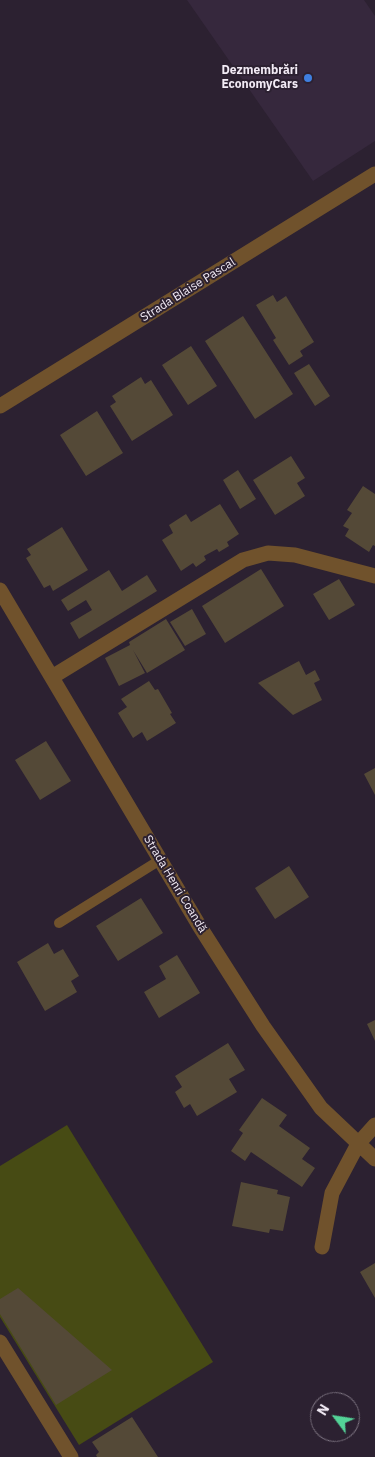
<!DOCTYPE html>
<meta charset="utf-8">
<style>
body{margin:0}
#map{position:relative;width:375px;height:1457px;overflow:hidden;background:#2c2131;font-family:"IBM Plex Sans",sans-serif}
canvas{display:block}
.north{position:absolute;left:310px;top:1392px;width:50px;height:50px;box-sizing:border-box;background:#2c2131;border:1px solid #7b727f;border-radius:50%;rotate:301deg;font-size:14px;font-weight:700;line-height:20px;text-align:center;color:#f2ebf5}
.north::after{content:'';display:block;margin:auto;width:18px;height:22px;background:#53d397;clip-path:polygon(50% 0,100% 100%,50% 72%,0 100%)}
</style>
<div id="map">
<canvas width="375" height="1457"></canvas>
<div class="north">N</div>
</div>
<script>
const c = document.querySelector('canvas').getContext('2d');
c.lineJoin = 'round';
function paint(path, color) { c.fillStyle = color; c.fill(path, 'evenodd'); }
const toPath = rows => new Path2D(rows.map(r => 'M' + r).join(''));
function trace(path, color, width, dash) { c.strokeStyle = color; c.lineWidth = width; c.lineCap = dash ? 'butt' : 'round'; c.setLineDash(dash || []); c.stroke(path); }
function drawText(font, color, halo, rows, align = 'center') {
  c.font = font + ' "IBM Plex Sans",sans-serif'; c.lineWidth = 4; c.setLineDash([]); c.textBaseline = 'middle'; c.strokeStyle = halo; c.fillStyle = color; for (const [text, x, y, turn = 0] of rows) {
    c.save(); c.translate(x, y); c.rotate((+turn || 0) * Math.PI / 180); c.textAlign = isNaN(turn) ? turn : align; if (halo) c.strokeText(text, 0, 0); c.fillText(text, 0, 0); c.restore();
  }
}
paint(toPath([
 [187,0,364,0,375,16,375,141,313,181]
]), '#36283d');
paint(toPath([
 [67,1125,213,1362,79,1445,0,1317,0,1166]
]), '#474b14');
paint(toPath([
 [273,295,277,302,286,296,314,342,300,351,303,356,289,365,273,340,276,338,256,305],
 [243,316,293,394,255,419,205,341],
 [191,346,217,386,188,405,162,365],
 [309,364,330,396,315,406,294,373],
 [141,377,145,384,151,380,173,415,132,441,110,406,116,402,112,396],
 [97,411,123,453,86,476,60,435],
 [291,456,305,478,297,483,305,496,275,515,253,480],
 [238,470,256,499,240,509,223,480],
 [363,486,375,494,375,546,373,545,369,552,345,536,349,529,343,526,352,513,347,510],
 [220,504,239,534,227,542,229,546,219,552,217,549,204,556,206,560,196,567,193,563,181,571,162,540,173,533,169,525,186,514,191,522],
 [62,527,88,570,53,591,50,585,44,588,26,558,31,555,27,549],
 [261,569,284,606,225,643,202,606],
 [109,570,122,591,147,575,157,591,79,639,70,623,92,610,86,600,68,611,61,600],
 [339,579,355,605,329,620,313,594],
 [192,609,206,634,185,646,170,622],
 [166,619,185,650,147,673,133,650,145,673,119,686,105,658,130,645,129,642],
 [299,661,306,675,315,670,320,680,314,683,322,700,293,715,258,683],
 [149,681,155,690,158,689,172,713,170,714,176,723,147,741,142,732,133,738,118,713,127,707,121,699],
 [46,741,71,781,40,800,15,760],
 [375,768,375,795,364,774],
 [289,866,309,897,275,919,255,888],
 [141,898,163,933,118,961,96,926],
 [48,943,54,954,63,949,79,976,71,981,77,992,45,1011,17,962],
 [177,955,200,993,159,1018,144,992,166,979,159,966],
 [375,1020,375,1041,367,1024],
 [228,1043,245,1070,229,1079,237,1092,197,1116,190,1104,184,1108,175,1092,182,1087,175,1076],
 [262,1098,287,1115,279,1126,310,1148,302,1159,315,1168,302,1187,251,1152,245,1161,231,1151,243,1133,239,1130],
 [241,1182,278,1190,277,1194,290,1197,283,1231,270,1229,269,1233,232,1226],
 [375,1263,375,1298,360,1272],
 [18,1288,112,1370,56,1405,0,1314,0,1299],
 [132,1417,158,1457,97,1457,96,1455,99,1452,92,1442]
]), '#544937');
trace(toPath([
 [59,923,160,860]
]), '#70522c', 10);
trace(toPath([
 [0,406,375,174],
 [0,590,200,927,263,1026,321,1108,375,1159],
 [52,677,243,560,268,553,295,555,375,576],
 [322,1247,332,1193,358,1144,375,1125],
 [0,1342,71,1457]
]), '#70522c', 15);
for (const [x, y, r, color] of [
 [308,78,5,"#3f7fe0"]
]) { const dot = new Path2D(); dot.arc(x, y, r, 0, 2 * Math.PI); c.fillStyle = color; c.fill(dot); trace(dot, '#2c2131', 2); }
drawText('bold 12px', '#f2ebf5', '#2c2131', [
 ["Dezmembrări",298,71],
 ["EconomyCars",298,85]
], 'right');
drawText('12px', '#f2ebf5', '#2c2131', [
 ["Strada Blaise Pascal",188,290,-32],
 ["Strada Henri Coandă",175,884,59]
]);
</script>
